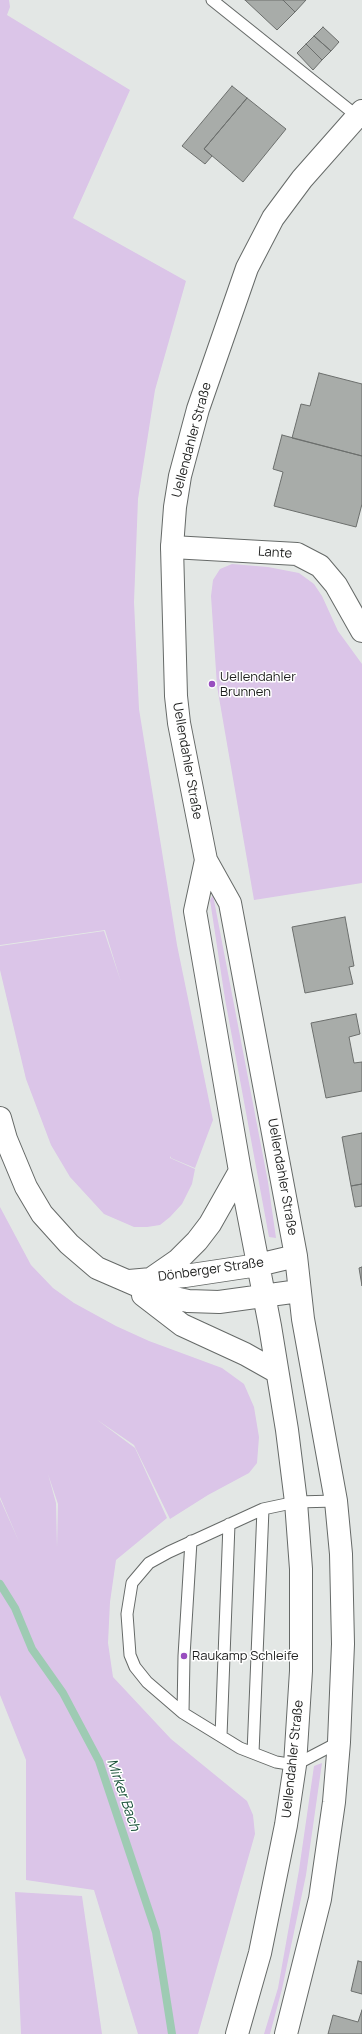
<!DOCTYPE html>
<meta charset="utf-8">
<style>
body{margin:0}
canvas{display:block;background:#e3e7e5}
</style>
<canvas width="362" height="2034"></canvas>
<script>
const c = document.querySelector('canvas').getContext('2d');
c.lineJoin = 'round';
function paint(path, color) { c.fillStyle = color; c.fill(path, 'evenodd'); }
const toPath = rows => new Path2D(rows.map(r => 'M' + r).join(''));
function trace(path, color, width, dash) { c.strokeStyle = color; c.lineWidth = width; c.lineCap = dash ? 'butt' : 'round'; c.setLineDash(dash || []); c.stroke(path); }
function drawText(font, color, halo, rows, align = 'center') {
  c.font = font + ' Manrope,sans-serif'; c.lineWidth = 3; c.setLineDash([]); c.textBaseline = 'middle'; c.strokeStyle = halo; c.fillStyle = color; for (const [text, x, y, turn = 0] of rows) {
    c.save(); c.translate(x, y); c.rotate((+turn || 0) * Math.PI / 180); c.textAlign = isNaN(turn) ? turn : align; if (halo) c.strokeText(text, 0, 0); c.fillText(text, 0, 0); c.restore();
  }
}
paint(toPath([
 [0,0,9,0,10,7,7,15,130,90,73,218,186,281,155,390,138,499,134,602,139,709,177,945,213,1120,195,1168,171,1158,170,1156,170,1158,195,1169,192,1184,182,1204,170,1217,160,1225,147,1227,134,1227,104,1214,70,1177,51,1145,26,1079,0,970,0,946,104,931,121,982,105,930,0,945],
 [232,564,268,567,299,573,314,584,322,596,338,631,362,664,362,883,254,900,217,686,211,596,213,580,220,569],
 [213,895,268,1182,276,1238,269,1237,225,999,210,900],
 [0,1207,31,1265,53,1288,74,1303,116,1326,149,1341,222,1368,244,1384,254,1407,259,1437,257,1463,249,1473,208,1495,170,1519,134,1445,96,1419,135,1448,167,1518,116,1560,110,1602,108,1643,113,1677,171,1739,247,1801,253,1815,255,1834,198,2034,138,2034,94,1890,26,1880,26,1760,0,1695,0,1499,20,1544,0,1497],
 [48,1474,58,1504,57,1548,56,1503],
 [322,1763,306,1875,282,1989,270,2034,264,2034,278,1988,299,1870,314,1766],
 [15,1892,82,1896,102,2034,21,2034]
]), '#dbc5e8');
trace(toPath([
 [0,1584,15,1608,32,1649,63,1693,99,1761,156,1932,172,2034]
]), '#9ecbb3', 8);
const building = toPath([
 [245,0,283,0,295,12,277,30,245,0],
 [283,0,306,0,295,12,283,0],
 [323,27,339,42,331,51,314,36,323,27],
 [314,36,331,51,322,60,306,44,314,36],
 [306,44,322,60,313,70,297,53,306,44],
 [232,86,247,98,204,149,212,156,205,164,182,146,232,86],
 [247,98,286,129,243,182,204,149,247,98],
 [319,373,362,384,362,456,292,438,301,404,310,406,319,373],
 [282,435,362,456,362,504,356,527,274,506,283,472,273,469,282,435],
 [345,917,354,966,349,967,353,984,305,993,292,927,345,917],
 [356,1014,360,1034,349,1037,354,1063,362,1062,362,1091,326,1098,311,1023,356,1014],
 [362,1133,362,1184,351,1186,342,1137,362,1133],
 [362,1184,362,1206,355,1207,351,1186,362,1184],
 [362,1267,362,1286,359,1268,362,1267],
 [358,1961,362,1962,362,1994,351,1991,358,1961],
 [362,2010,362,2034,328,2034,333,2015,358,2022,362,2010]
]);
paint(building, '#a8aca9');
trace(building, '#6c6f6d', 1);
const lane = toPath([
 [212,0,357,116],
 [336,1501,296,1502,263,1509,169,1552,149,1563,132,1583,127,1614,130,1655,135,1667,147,1682,183,1713,240,1748,276,1762,295,1765,339,1742],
 [183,1713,184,1656,191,1541],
 [221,1736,229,1524],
 [253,1753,263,1509]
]);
const street = toPath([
 [172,547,297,554,320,566,336,585,362,631]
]);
const secondary = toPath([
 [206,860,195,911,240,1171,270,1326,287,1430,296,1502,301,1569,301,1671,295,1765,286,1825,260,1953,237,2034],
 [0,1118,6,1139,26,1187,42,1214,69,1244,97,1268,157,1294,188,1301,219,1302,299,1291],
 [152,1278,178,1260,197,1241,210,1224,240,1171],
 [129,1281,185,1276,258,1265,296,1256],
 [143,1295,182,1325,245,1354,277,1372],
 [286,2034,320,1899,334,1802,339,1742,343,1644,341,1554,336,1501,303,1319,296,1256,230,903,206,860,179,723,176,696,172,547,175,507,180,476,198,409,247,268,273,218,302,179,362,111]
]);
trace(lane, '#666a68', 13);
trace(street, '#666a68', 24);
trace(secondary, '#666a68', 24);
trace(lane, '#fff', 11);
trace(street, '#fff', 22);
trace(secondary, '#fff', 22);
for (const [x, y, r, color] of [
 [212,684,4,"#984dbf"],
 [184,1656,4,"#984dbf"]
]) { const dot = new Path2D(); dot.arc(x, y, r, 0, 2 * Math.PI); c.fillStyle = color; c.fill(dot); trace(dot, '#fff', 1.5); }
drawText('13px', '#1d1e1d', '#fff', [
 ["Uellendahler Straße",192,440,-75],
 ["Lante",275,553,4],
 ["Uellendahler Straße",187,761,80],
 ["Uellendahler Straße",282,1177,80],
 ["Dönberger Straße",211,1270,-8],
 ["Uellendahler Straße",293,1759,-84]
]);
drawText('13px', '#1d1e1d', '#fff', [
 ["Uellendahler",220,677],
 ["Brunnen",220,692],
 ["Raukamp Schleife",192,1656]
], 'left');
drawText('italic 14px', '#185038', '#fff', [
 ["Mirker Bach",123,1795,71]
]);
</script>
